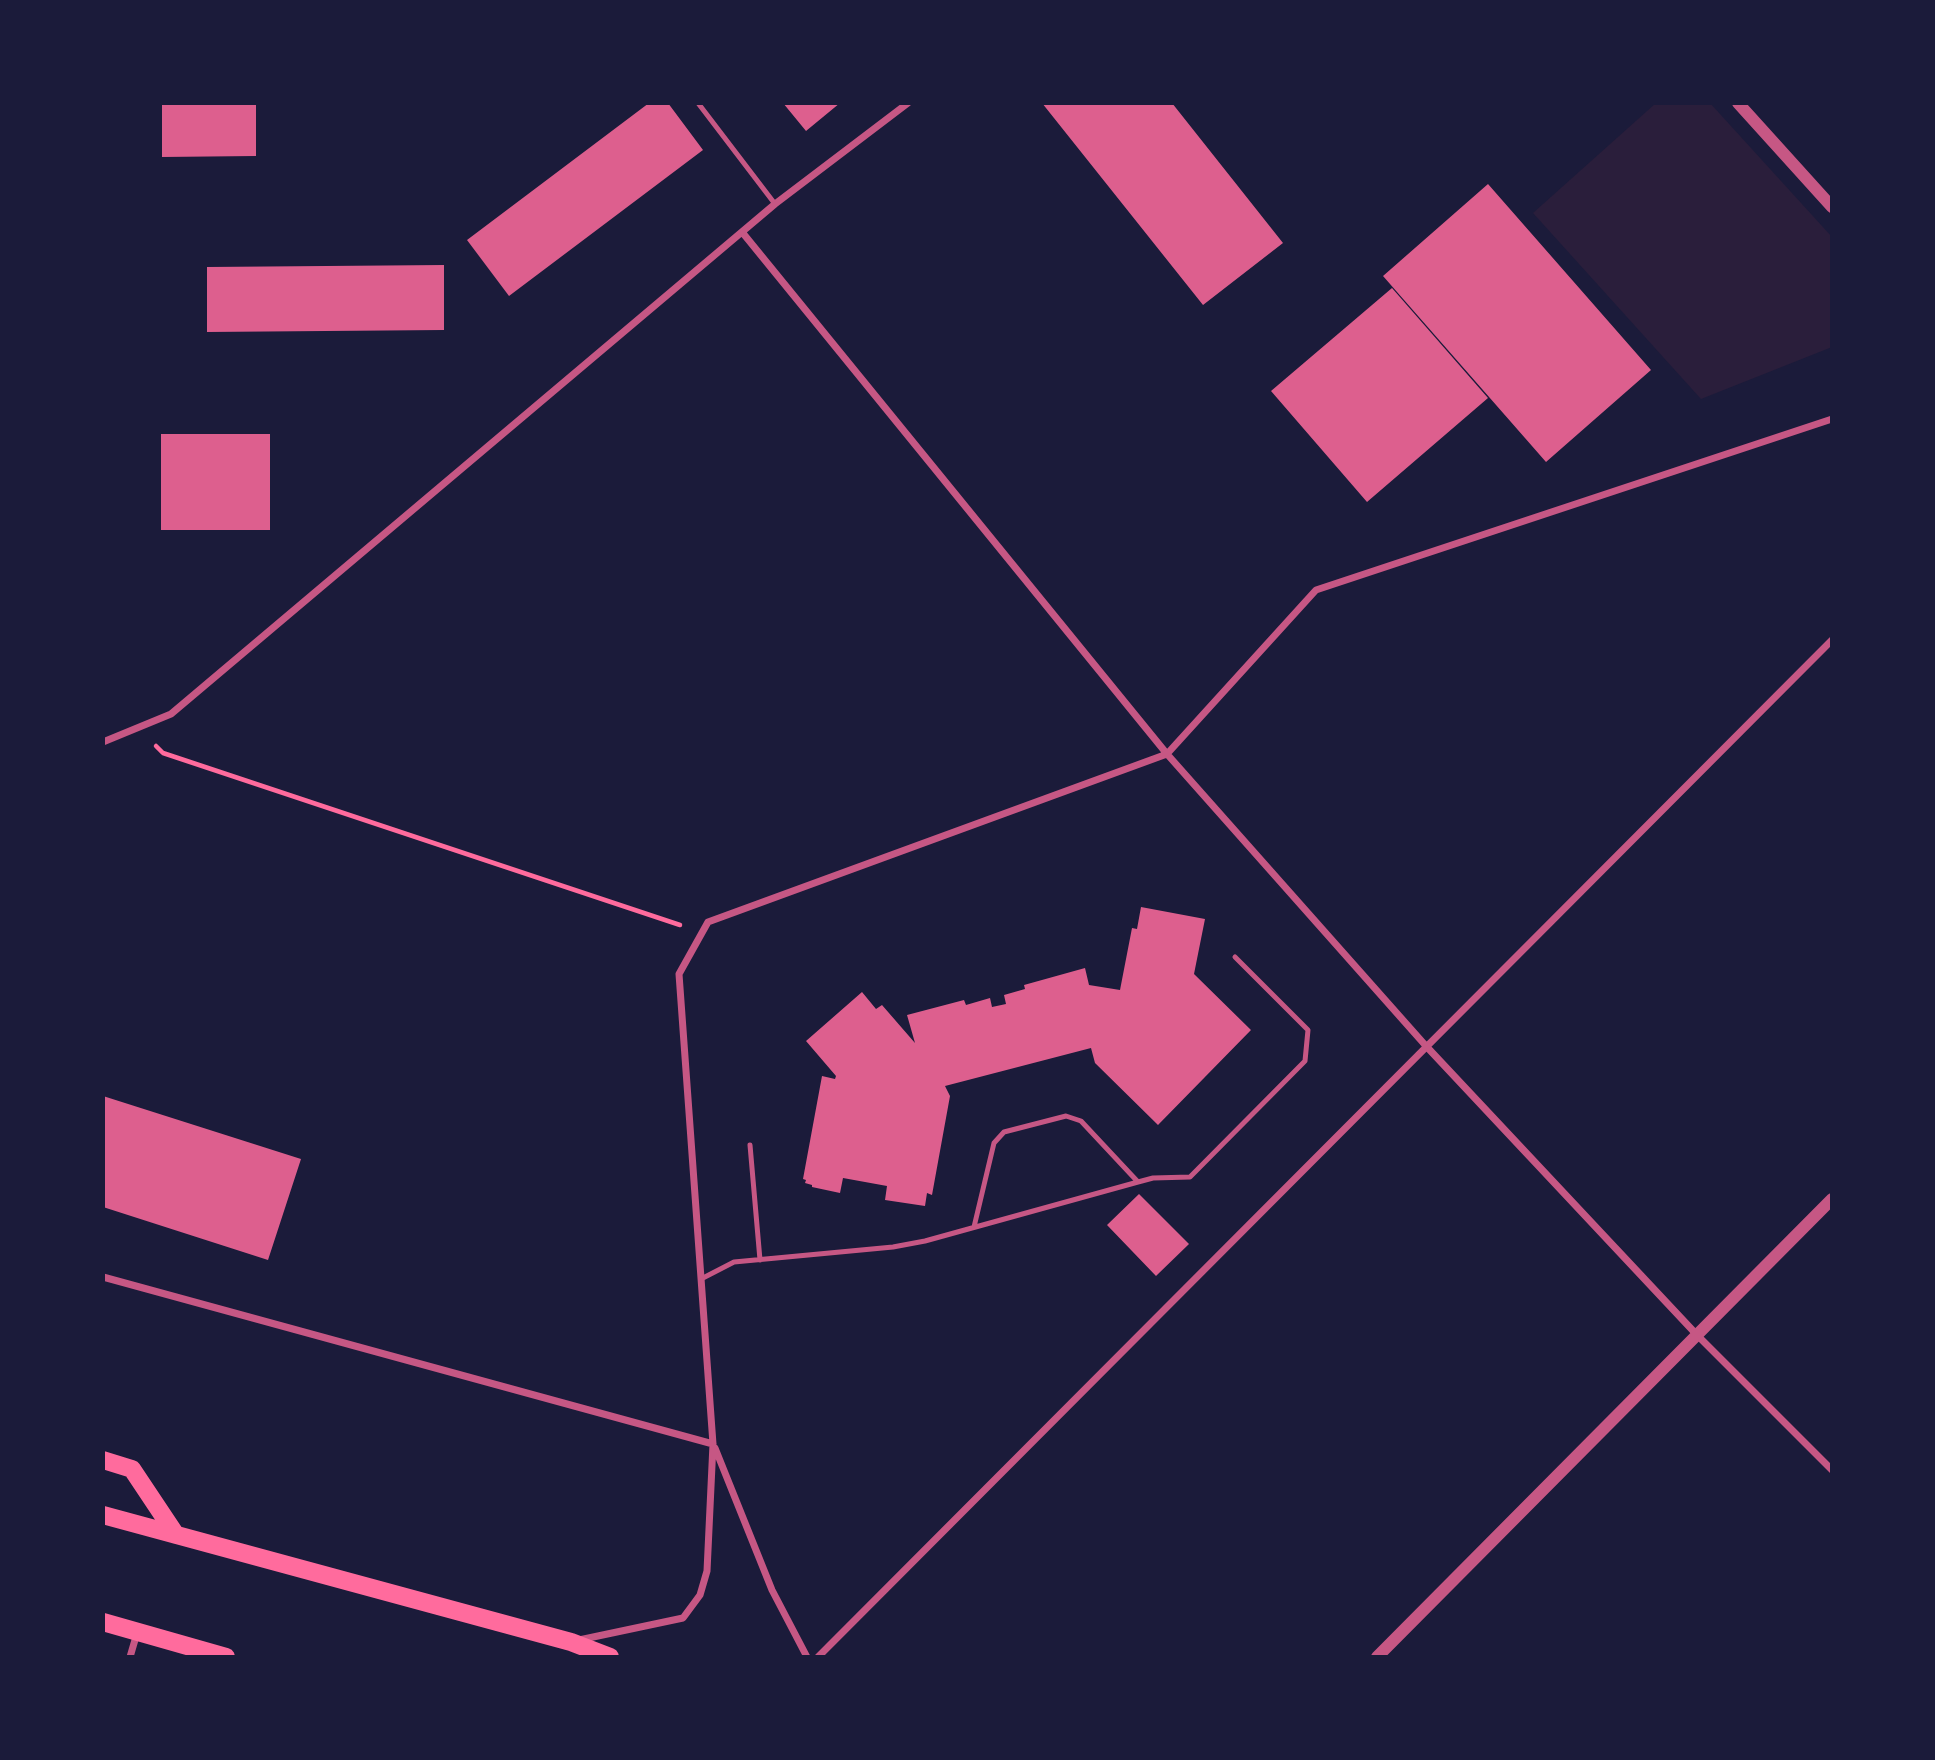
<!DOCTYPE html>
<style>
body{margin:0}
#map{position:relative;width:1935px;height:1760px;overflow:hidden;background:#1b1b3a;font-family:"Golos Text",sans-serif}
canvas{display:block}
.frame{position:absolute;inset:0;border:105px solid #1b1b3a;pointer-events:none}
</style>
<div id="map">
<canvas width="1935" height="1760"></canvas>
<div class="frame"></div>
</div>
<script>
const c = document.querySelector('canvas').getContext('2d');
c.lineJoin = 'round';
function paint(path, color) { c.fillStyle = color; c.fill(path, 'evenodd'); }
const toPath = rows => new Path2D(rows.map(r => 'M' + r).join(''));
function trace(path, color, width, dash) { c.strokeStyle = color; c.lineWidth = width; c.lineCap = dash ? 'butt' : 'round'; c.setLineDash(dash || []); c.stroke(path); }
paint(toPath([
 [1656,103,1710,103,1832,237,1832,347,1701,399,1533,213]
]), '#2a1e3b');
paint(toPath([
 [162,103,256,103,256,156,162,157],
 [649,103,668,103,703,150,509,296,467,240],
 [783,103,840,103,806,131],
 [1042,103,1172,103,1283,243,1203,305],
 [1488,184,1651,370,1546,462,1383,276],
 [444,265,444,330,207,332,207,267],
 [1392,288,1488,398,1367,502,1271,391],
 [161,434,270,434,270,530,161,530],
 [1141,907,1205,919,1194,974,1251,1030,1158,1125,1095,1063,1091,1048,945,1086,950,1096,932,1195,927,1193,925,1206,885,1200,887,1186,843,1178,840,1193,812,1187,812,1185,805,1183,806,1180,803,1179,822,1076,835,1079,836,1076,806,1041,862,992,876,1009,882,1005,915,1043,907,1015,964,1000,966,1005,990,998,992,1007,1006,1004,1004,995,1025,989,1024,985,1085,968,1089,985,1120,990,1132,928,1137,929],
 [103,1096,301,1159,268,1260,103,1207],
 [1139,1194,1189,1244,1156,1276,1107,1225]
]), '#dd5f8e');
trace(toPath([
 [156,746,163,753,680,925]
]), '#ff6b9d', 4.5);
trace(toPath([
 [698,103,775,204],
 [750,1145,760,1260],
 [974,1227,994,1143,1004,1132,1066,1116,1081,1121,1138,1182],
 [701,1279,734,1262,893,1247,925,1241,1138,1182,1153,1178,1190,1177,1305,1061,1308,1030,1235,957]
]), '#c65784', 5);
trace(toPath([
 [742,232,1167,754,1426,1046,1697,1335,1832,1470],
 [103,742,171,714,775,204,908,103],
 [103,1277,713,1444],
 [715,1448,772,1590,807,1657],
 [579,1640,683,1618,700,1595,707,1571,713,1444,679,974,708,922,1167,754,1316,590,1832,419],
 [130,1657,137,1633],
 [818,1657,1832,640]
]), '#c65784', 7);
trace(toPath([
 [1738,103,1832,207],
 [1377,1657,1832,1199]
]), '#c65784', 12);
trace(toPath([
 [103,1460,132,1469,176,1535],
 [103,1515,571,1642,610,1657],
 [103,1622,226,1657]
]), '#ff6b9d', 18);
</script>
